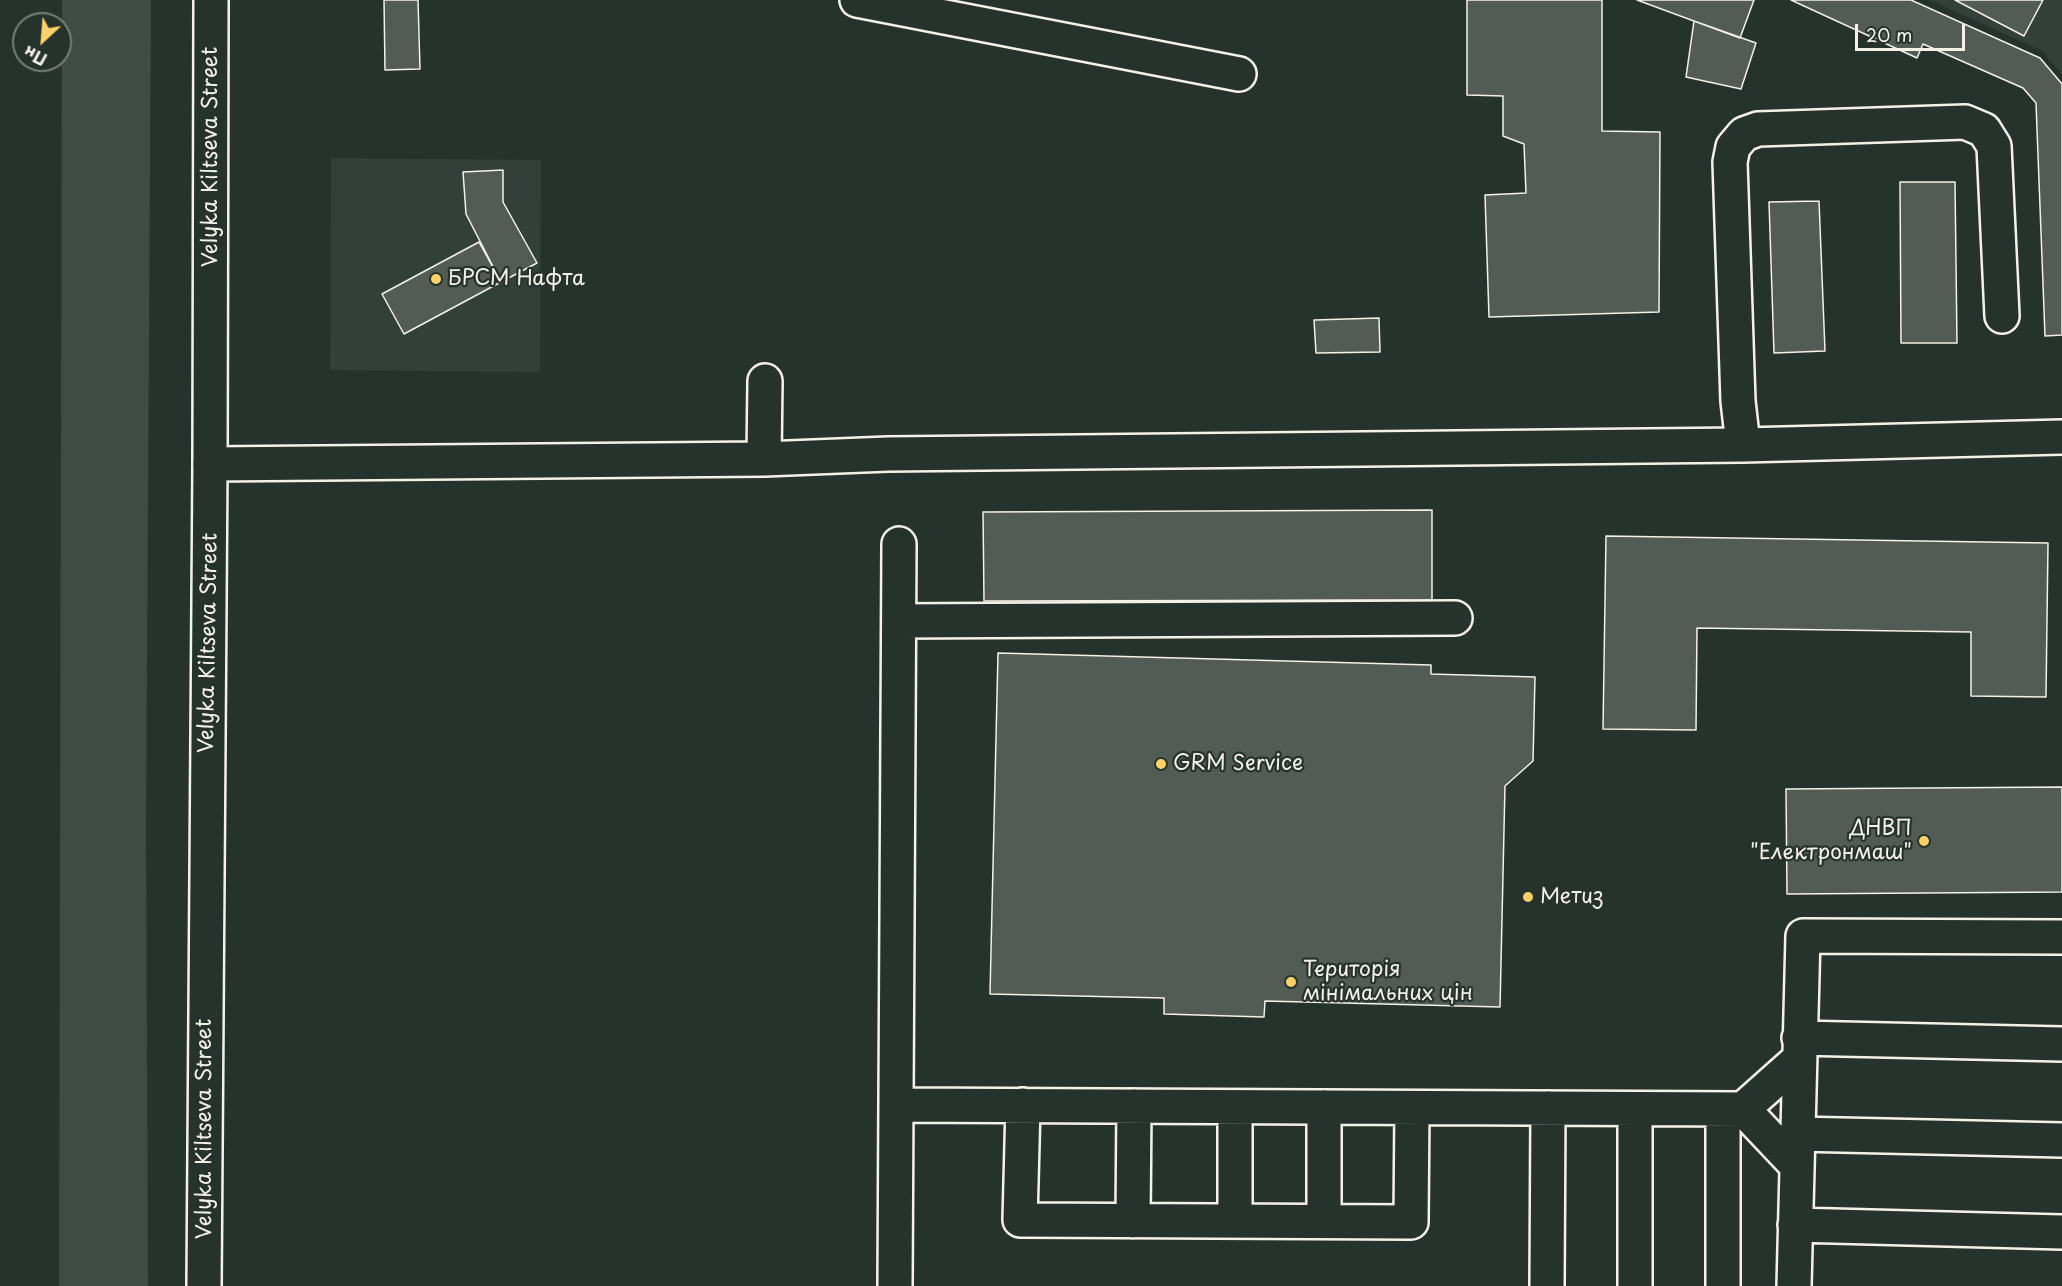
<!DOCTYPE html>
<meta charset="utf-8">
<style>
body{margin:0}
#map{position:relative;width:2062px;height:1286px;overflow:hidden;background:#26332d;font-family:"Playpen Sans",sans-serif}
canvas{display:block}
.north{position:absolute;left:12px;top:12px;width:60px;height:60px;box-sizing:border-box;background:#26332d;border:2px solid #787f78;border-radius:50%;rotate:206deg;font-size:16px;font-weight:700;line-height:24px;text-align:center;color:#f4f1e8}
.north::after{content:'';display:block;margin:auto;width:21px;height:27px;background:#ffd166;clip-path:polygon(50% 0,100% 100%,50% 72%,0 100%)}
.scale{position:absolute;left:1855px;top:24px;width:110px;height:27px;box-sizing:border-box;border:3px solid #f4f1e8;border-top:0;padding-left:8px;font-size:18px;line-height:21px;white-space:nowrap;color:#f4f1e8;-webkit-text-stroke:4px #26332d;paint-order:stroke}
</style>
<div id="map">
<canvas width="2062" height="1286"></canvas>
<div class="north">Пн</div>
<div class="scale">20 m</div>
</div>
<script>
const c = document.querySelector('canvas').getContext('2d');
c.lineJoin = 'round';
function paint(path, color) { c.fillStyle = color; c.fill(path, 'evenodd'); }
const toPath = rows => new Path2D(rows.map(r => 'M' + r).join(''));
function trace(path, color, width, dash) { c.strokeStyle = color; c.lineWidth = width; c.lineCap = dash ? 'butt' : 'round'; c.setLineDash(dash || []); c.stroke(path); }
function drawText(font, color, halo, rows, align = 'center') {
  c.font = font + ' "Playpen Sans",sans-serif'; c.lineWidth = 4.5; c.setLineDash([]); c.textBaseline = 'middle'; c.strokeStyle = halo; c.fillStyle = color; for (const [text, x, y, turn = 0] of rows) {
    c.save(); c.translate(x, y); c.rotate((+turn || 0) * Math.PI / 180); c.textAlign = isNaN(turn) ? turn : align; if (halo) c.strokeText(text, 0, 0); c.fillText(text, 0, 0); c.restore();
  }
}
paint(toPath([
 [1930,0,2062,0,2062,74,2042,51],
 [331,158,541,160,540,372,330,370]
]), '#333f39');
paint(toPath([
 [62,0,151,0,146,829,148,1286,59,1286]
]), '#414b45');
const building = toPath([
 [384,0,418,0,420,69,385,70,384,0],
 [1467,0,1602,0,1602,131,1660,132,1659,312,1489,317,1485,195,1526,193,1524,144,1503,136,1503,96,1467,95,1467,0],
 [1637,0,1754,0,1740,38,1637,0],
 [1791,0,1911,0,2040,58,2062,84,2062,335,2045,336,2036,103,2023,88,1923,44,1917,58,1791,0],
 [1955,0,2043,0,2024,36,1955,0],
 [1694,21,1756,43,1741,89,1686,77,1694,21],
 [503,170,503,202,537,263,501,282,466,214,463,172,503,170],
 [1900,182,1955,182,1957,343,1901,343,1900,182],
 [1819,201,1825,351,1774,353,1769,202,1819,201],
 [479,242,501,282,404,334,382,294,479,242],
 [1379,318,1380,352,1316,353,1314,320,1379,318],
 [1432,510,1432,600,984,601,983,512,1432,510],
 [1606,536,2048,543,2046,697,1971,696,1971,632,1697,628,1696,730,1603,729,1606,536],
 [998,653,1431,665,1431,674,1535,677,1533,761,1505,786,1500,1007,1265,1001,1264,1017,1164,1014,1164,998,990,994,998,653],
 [2062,787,2062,892,1787,894,1786,789,2062,787]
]);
paint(building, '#525c55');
trace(building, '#f4f1e8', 1.5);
const minor = toPath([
 [857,0,1239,74],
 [1743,445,1738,401,1730,162,1733,147,1744,134,1758,129,1965,122,1984,130,1994,146,2002,316],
 [764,459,765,381],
 [210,464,764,459,888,454,1743,445,2062,437],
 [899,621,1455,618],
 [1799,1038,2062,1044],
 [896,1105,1743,1109,1798,1060],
 [1023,1105,1020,1220,1411,1222,1412,1108],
 [1235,1107,1235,1221],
 [1743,1109,1796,1165],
 [1797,1134,2062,1140],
 [1133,1221,1134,1106],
 [1324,1221,1324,1107],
 [1795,1225,2062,1232],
 [895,1286,899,544],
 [1547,1286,1548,1108],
 [1635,1286,1635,1109],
 [1723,1286,1723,1109],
 [1794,1286,1803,936,2062,937]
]);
const highway = toPath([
 [204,1286,210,464,211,0]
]);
trace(minor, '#f4f1e8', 38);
trace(highway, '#f4f1e8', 38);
trace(minor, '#26332d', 33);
trace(highway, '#26332d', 33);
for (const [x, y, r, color] of [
 [436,279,6,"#ffd166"],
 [1161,764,6,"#ffd166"],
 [1924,841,6,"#ffd166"],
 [1528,897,6,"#ffd166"],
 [1291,982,6,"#ffd166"]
]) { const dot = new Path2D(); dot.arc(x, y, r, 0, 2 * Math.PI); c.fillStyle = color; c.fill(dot); trace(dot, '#26332d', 2); }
drawText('21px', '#f4f1e8', '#26332d', [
 ["Velyka Kiltseva Street",211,157,-90],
 ["Velyka Kiltseva Street",209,643,-89],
 ["Velyka Kiltseva Street",205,1129,-90]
]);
drawText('21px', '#f4f1e8', '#26332d', [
 ["БРСМ Нафта",448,279],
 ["GRM Service",1173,764],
 ["ДНВП",1912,829,"right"],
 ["\"Електронмаш\"",1912,853,"right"],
 ["Метиз",1540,897],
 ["Територія",1303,970],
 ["мінімальних цін",1303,994]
], 'left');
</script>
